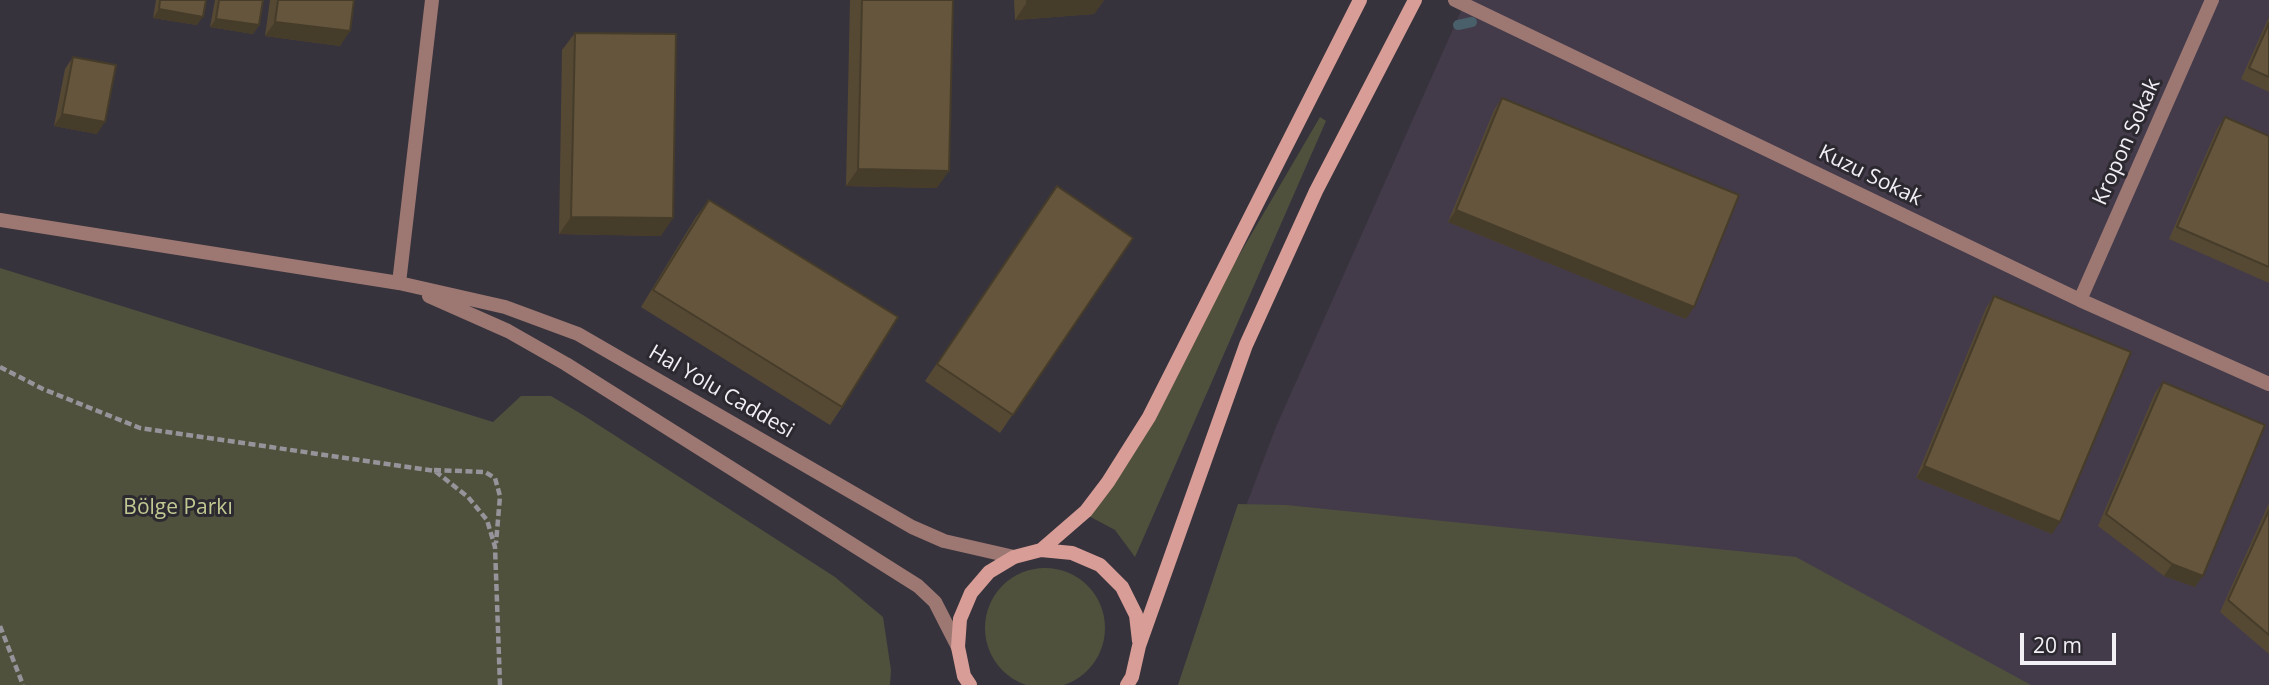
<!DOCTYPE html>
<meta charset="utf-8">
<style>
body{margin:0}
#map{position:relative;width:2269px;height:685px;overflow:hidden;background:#37333c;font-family:"Open Sans",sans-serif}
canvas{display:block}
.scale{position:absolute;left:2020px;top:633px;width:96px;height:32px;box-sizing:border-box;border:4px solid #f2eff5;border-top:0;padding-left:9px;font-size:21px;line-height:24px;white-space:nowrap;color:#f2eff5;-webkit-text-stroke:5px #2d2931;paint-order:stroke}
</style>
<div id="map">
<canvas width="2269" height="685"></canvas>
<div class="scale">20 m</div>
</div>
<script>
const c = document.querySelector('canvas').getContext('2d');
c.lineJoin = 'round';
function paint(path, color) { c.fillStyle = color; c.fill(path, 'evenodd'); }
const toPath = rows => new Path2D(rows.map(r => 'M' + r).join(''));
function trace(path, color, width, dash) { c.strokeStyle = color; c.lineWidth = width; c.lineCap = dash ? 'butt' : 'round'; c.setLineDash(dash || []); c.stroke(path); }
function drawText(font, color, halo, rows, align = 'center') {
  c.font = font + ' "Open Sans",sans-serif'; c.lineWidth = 6; c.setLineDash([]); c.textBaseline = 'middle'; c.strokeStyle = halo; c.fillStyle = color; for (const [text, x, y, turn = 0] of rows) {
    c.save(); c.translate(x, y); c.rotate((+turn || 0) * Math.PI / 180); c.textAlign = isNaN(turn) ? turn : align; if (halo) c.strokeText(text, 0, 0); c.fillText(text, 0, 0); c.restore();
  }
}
paint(toPath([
 [1466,0,2269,0,2269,685,1178,685,1276,427]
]), '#433b4a');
paint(toPath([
 [1320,117,1326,121,1135,557,1115,530,1087,515],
 [0,268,493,422,521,396,551,396,583,415,835,577,883,617,891,670,890,685,0,685],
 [1238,504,1286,505,1796,557,2031,685,1178,685],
 '985 628a60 60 0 1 1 120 0a60 60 0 1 1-120 0Z'
]), '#4f513c');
trace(toPath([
 [1458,25,1472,22]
]), '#495f69', 10);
trace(toPath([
 [0,367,43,389,140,428,435,471,468,497,487,520,495,547,500,685],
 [434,470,485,472,495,478,500,496,496,543],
 [0,626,23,685]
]), '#96939a', 4.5, [7, 3.5]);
trace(toPath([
 [1455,0,2080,300,2269,384],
 [2080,300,2212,0]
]), '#9d7873', 14);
trace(toPath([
 [0,220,399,283]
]), '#9d7873', 14);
trace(toPath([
 [399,283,505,307,578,334,912,527,944,541,1014,557],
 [399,283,432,0],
 [429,296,508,331,566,364,918,586,935,602,958,647]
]), '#9d7873', 14);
trace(toPath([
 [1041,550,1086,511,1108,482,1149,417,1360,0],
 [970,685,964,676,958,647,960,619,971,593,989,572,1014,557,1041,550,1072,553,1100,565,1122,587,1136,615,1139,641],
 [1127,685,1132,677,1139,646,1246,345,1316,191,1415,0]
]), '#d79d96', 14);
paint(toPath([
 [156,0,206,0,197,25,153,18],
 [215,0,263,0,259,25,253,34,210,27],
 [270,0,354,0,340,46,265,36],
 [850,0,953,0,937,188,846,186],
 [1014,0,1104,0,1094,14,1015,20],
 [2269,17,2269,92,2241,79],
 [575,33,661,236,559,234,562,50],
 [73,57,97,134,54,126,65,69],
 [1502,98,1686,319,1448,222,1494,110],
 [2225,117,2269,136,2269,283,2169,239,2217,129],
 [1057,186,1133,238,1000,433,925,381],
 [709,200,842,407,830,425,641,307,696,217],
 [1994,296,2052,534,1916,478,1986,308],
 [2163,382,2195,587,2164,576,2098,526,2155,393],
 [2269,503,2269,654,2220,612]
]), '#564934');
paint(toPath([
 [1063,0,1104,0,1094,14,1015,20,1027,2],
 [159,9,203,17,197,25,153,18],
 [216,19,259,25,253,34,210,27],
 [275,22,350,31,340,46,265,36],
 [62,114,105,122,97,134,54,126],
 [858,169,949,171,937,188,846,186],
 [1456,210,1694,307,1686,319,1448,222],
 [571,217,673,218,661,236,559,234],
 [1924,466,2060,522,2052,534,1916,478],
 [2172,564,2203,576,2195,587,2164,576]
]), '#463c2a');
const building = toPath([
 [160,0,206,0,203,17,159,9,160,0],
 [219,0,263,0,259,25,216,19,219,0],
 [278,0,354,0,350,31,275,22,278,0],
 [862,0,953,0,949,171,858,169,862,0],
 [1027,0,1063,0,1027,2,1027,0],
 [2269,23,2269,77,2249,68,2269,23],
 [575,33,676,34,673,218,571,217,575,33],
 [73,57,116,65,105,122,62,114,73,57],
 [1502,98,1739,195,1694,307,1456,210,1502,98],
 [2225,117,2269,136,2269,267,2177,227,2225,117],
 [1057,186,1133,238,1013,415,937,364,1057,186],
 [709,200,898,317,842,407,653,290,709,200],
 [1994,296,2131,352,2060,522,1924,466,1994,296],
 [2163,382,2265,425,2203,576,2172,564,2106,514,2163,382],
 [2269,510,2269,635,2228,600,2269,510]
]);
paint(building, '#64553c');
trace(building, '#463c2a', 2);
drawText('21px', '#f2eff5', '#2d2931', [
 ["Kropon Sokak",2127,142,-66],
 ["Kuzu Sokak",1870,176,26],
 ["Hal Yolu Caddesi",721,392,30]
]);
drawText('21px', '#c2c891', '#2d2931', [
 ["Bölge Parkı",178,508]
]);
</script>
